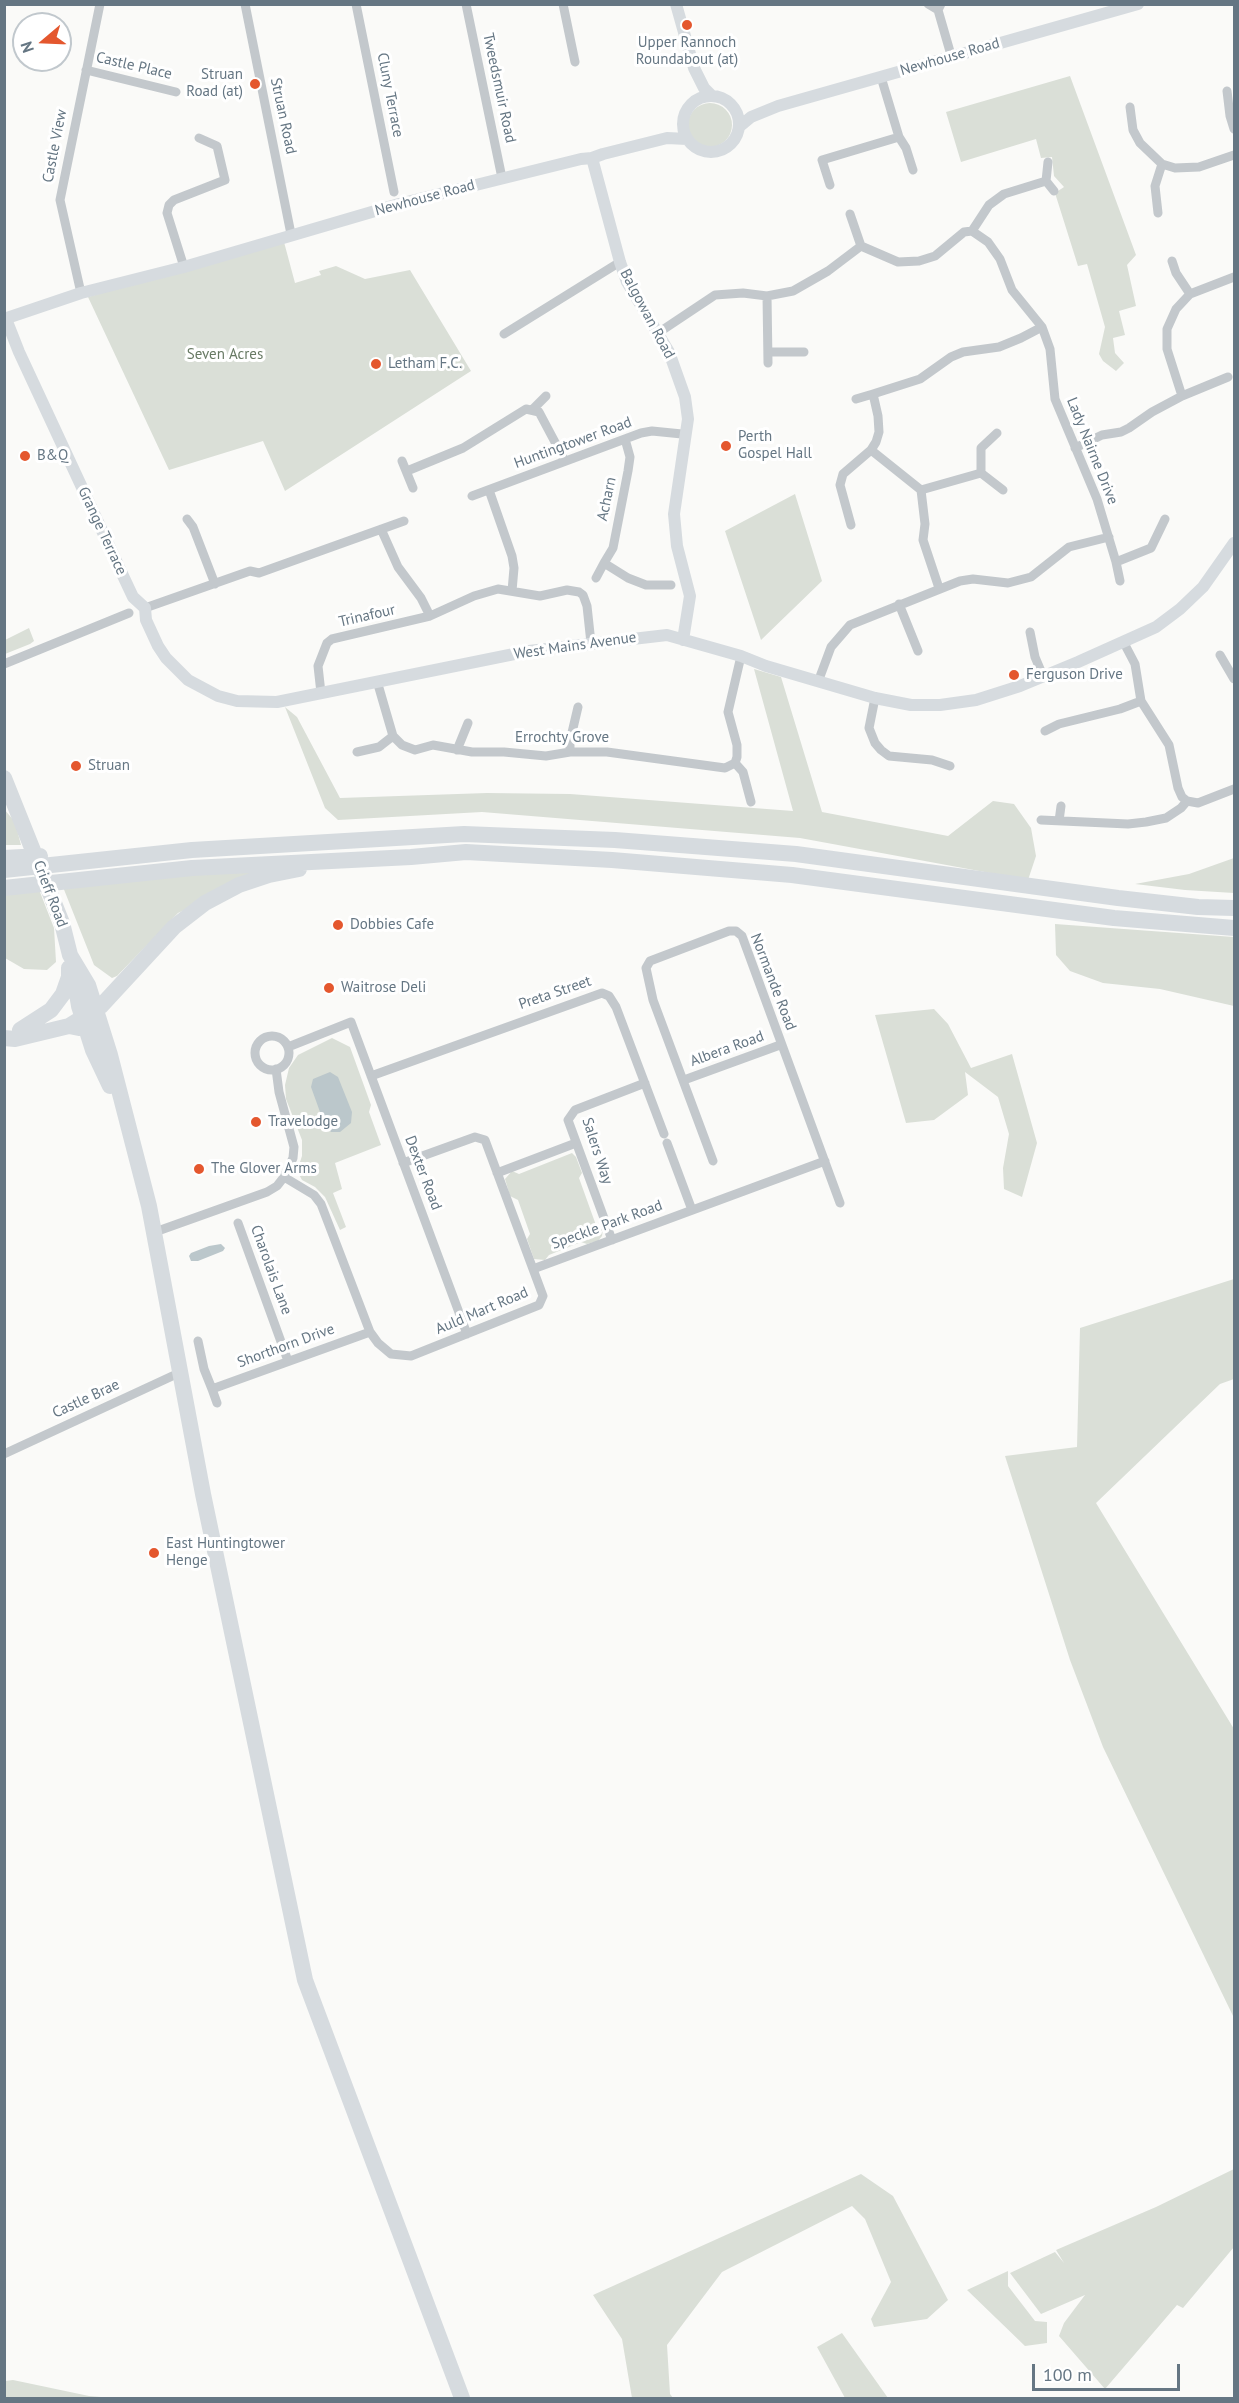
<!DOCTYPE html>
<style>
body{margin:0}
#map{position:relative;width:1239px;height:2403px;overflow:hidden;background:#fafaf8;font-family:"PT Sans",sans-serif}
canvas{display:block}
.frame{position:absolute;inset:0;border:6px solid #657683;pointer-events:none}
.north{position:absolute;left:12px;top:12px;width:60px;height:60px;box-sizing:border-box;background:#fff;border:2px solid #c1c8cd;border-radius:50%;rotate:251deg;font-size:16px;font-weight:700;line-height:24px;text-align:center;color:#657683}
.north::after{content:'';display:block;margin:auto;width:21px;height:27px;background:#e4572e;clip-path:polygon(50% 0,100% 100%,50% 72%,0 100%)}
.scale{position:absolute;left:1032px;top:2364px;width:148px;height:27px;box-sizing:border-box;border:3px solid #657683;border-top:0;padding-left:8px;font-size:18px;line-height:21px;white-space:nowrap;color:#657683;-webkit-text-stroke:4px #fff;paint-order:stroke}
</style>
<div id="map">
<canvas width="1239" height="2403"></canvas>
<div class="frame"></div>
<div class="north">N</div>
<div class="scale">100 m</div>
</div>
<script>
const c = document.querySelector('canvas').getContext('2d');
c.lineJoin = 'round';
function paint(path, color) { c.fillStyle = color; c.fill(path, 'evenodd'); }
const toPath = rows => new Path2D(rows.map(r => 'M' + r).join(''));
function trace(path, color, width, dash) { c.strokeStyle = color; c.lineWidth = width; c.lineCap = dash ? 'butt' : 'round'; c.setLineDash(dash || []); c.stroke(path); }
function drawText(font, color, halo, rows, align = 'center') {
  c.font = font + ' "PT Sans",sans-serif'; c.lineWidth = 6; c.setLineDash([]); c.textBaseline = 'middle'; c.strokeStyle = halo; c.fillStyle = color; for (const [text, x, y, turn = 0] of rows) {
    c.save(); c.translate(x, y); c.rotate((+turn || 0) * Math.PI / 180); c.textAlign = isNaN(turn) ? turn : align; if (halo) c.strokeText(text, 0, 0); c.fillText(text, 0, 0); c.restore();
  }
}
paint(toPath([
 [1070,76,1136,255,1127,265,1136,306,1119,311,1125,335,1113,338,1115,353,1124,363,1116,371,1103,361,1099,354,1105,327,1087,264,1078,266,1055,193,1064,187,1054,176,1052,157,1041,158,1036,139,961,162,946,112],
 '688 125a22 22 0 1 1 44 0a22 22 0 1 1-44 0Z',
 [284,242,295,283,321,275,319,271,336,266,365,279,410,270,471,371,285,491,263,441,169,470,88,297],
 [795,494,822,581,761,640,725,531],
 [29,628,34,641,30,644,5,654,5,640],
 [754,669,781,677,822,812,948,836,993,801,1014,804,1031,828,1036,856,1028,880,800,838,482,812,338,820,325,808,285,707,297,717,340,798,487,793,570,794,793,811],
 [4,809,15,822,21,845,5,845],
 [1234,858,1234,893,1185,890,1135,884,1189,874],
 [292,862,178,913,117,976,112,978,94,965,61,882],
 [38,887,54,928,56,962,47,970,24,969,5,958,5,891],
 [1055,924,1234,937,1234,1006,1160,989,1103,983,1070,971,1056,955],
 [934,1009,948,1024,971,1068,1012,1054,1037,1143,1022,1197,1004,1189,1003,1168,1009,1134,998,1097,965,1072,968,1095,934,1120,906,1123,875,1015],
 [332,1038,350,1047,371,1105,369,1112,381,1145,335,1163,342,1189,333,1193,346,1227,340,1230,325,1197,315,1187,302,1180,297,1171,302,1156,302,1140,286,1099,285,1085,289,1068,298,1055],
 [572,1153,576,1157,582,1173,579,1178,597,1228,603,1229,602,1236,598,1241,587,1244,581,1242,549,1255,545,1260,534,1259,527,1239,530,1234,518,1200,510,1196,505,1179,512,1171,519,1174],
 [1234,1279,1234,1379,1220,1384,1096,1503,1234,1729,1234,2018,1103,1747,1070,1660,1005,1456,1077,1447,1080,1328],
 [1234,2169,1234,2247,1183,2308,1177,2305,1105,2389,1059,2336,1064,2323,1085,2295,1041,2314,1010,2273,1055,2252,1064,2263,1056,2250,1156,2207],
 [861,2174,893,2196,948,2300,927,2319,874,2327,871,2319,891,2282,865,2219,852,2206,722,2272,667,2345,670,2394,673,2398,632,2398,622,2339,593,2295],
 [1008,2271,1008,2286,1035,2321,1047,2322,1047,2343,1025,2346,967,2290],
 [842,2333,888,2398,845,2398,817,2347],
 [13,2380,89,2396,113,2398,5,2398,5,2381]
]), '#dadfd7');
paint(toPath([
 [330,1072,338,1077,352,1112,351,1123,340,1132,331,1132,324,1123,311,1087,313,1079],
 [221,1244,225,1248,223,1251,198,1261,191,1261,189,1256,191,1253,209,1246]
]), '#bbc7cb');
trace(toPath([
 [245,4,291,234],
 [356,4,394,192],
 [466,4,502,178],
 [563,4,575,62],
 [928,4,938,10],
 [941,4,938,10,951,55],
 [86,70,176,92],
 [881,77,899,137,906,148,913,170],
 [1227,91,1230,116,1234,129],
 [1130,107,1133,130,1140,143,1162,164,1175,168,1199,167,1234,155],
 [1046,181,1048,162],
 [830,185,822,160,899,137],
 [1158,213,1155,186,1162,164],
 [850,214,861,246],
 [972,231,988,242,1000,259,1012,290,1042,327,1050,349,1055,399,1097,499,1116,562,1151,548,1165,519],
 [1172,261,1176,273,1190,294],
 [184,267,167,213,169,205,174,200,225,180,217,146,199,138],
 [81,293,60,200,100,4],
 [767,296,768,363],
 [658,333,715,295,743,293,767,296,793,291,828,271,861,246,898,262,919,261,935,256,964,232,972,231,989,205,1004,194,1046,181,1054,191],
 [504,334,620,262],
 [768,352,804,352],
 [1182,396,1228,377],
 [856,399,873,394],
 [533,409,546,396],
 [997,433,981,448,981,473,1003,490],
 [625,439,630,457,628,471,613,548,604,563,628,578,646,585,671,585],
 [1075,448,1102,435,1121,432,1129,428,1152,412,1182,396,1167,349,1167,329,1176,309,1190,294,1234,277],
 [402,461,413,488],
 [407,471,463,448,526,409,539,412,565,461],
 [489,490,512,556,514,568,512,591],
 [921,490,981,473],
 [472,496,641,433,652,431,682,434,686,436],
 [187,519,193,527,215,584],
 [851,525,840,485,843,474,871,450],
 [381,529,398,567,421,598,430,616],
 [1116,562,1120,581],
 [596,578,604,563],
 [939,588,923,540,925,524,921,490,871,450,876,442,879,432,878,416,873,394,920,379,951,357,963,352,999,347,1021,338,1042,327],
 [899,604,918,651],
 [145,608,250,571,259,573,404,521],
 [1030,632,1035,657,1043,676],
 [1124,643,1135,664,1141,701,1169,745,1178,788,1182,797,1187,801],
 [1220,655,1234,679],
 [4,664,129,613],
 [377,681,393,736,402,745,415,750,433,745,472,752,504,752,546,756,570,752,607,752,725,768,735,763,737,757,737,745,728,712,741,656],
 [818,682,831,647,850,625,960,581,973,579,1008,583,1031,577,1069,547,1109,537],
 [321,693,318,666,327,643,332,639,430,616,474,596,498,589,540,596,567,590,579,592,583,595,587,606,591,643],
 [875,698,869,728,875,743,881,750,889,756,932,760,950,766],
 [1045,731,1059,724,1120,709,1141,701],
 [457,750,468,723],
 [357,752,379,747,393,736],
 [570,752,570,741,578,707],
 [735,763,743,772,751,802],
 [1041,820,1128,824,1146,822,1166,818,1181,808,1187,801,1198,803,1234,789],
 [1059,821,1061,806],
 '255 1053a17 17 0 1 1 34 0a17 17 0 1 1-34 0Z',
 [288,1047,351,1022,467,1334],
 [371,1076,602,993,609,996,616,1007,664,1134],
 [684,1080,780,1045],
 [667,1143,692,1210],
 [713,1161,653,1000,646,968,650,961,729,931,736,931,742,936,840,1203],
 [497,1173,576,1143],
 [284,1177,314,1195,321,1204,370,1332,378,1343,391,1354,411,1356,539,1305,543,1296,485,1140,475,1137,403,1163],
 [238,1223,288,1361],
 [155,1232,267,1192,277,1186,284,1177,293,1158,294,1147,279,1092,276,1069],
 [612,1240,568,1120,575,1110,645,1083],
 [533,1269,825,1161],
 [198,1341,204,1369,212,1389,370,1332],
 [212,1389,217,1403],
 [4,1454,181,1372]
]), '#c3c8cc', 9);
trace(toPath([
 [676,4,694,68,704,88,712,96],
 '683 124a28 28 0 1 1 56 0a28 28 0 1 1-56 0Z',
 [739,127,751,117,778,106,1138,4],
 [592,158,620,262,627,282,669,352,685,397,688,419,674,514,677,546,690,596,683,640],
 [4,319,81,293,184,267,399,204,581,159,592,158,603,154,667,138,687,139],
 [6,319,19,352,125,580,133,597,145,608,146,620,158,646,166,658,188,680,218,696,237,701,277,702,529,651,667,635,741,656,766,666,875,698,911,705,940,705,976,700,1020,686,1078,662,1156,627,1180,609,1203,587,1234,543]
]), '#d6dbdf', 12);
trace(toPath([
 [4,778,62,923,70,955,88,985,110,1055,149,1206,203,1494,305,1980,462,2398],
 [4,858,40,856],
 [4,870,192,850,464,834,615,840,796,854,1118,898,1198,907,1234,908],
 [4,888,192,868,411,857,466,852,612,860,792,875,1114,918,1234,928],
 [72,965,79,1006,93,1050,110,1086],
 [69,1026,101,1006,174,927,205,903,239,885,269,875,299,869],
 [20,1030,51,1010,63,994,69,977,69,968],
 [4,1038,15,1039,69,1026,79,1028]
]), '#d6dbdf', 16);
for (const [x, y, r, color] of [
 [687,25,6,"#e4572e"],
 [255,84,6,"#e4572e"],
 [376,364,6,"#e4572e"],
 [726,446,6,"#e4572e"],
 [25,456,6,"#e4572e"],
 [1014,675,6,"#e4572e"],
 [76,766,6,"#e4572e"],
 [338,925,6,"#e4572e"],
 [329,988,6,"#e4572e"],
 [256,1122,6,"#e4572e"],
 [199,1169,6,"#e4572e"],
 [154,1553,6,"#e4572e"]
]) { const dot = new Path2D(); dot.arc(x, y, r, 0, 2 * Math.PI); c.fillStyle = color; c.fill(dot); trace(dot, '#fff', 2); }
drawText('15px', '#657683', '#fff', [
 ["Upper Rannoch",687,43,"center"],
 ["Roundabout (at)",687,60,"center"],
 ["Struan",243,75,"right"],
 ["Road (at)",243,92,"right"],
 ["Letham F.C.",388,364],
 ["Perth",738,437],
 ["Gospel Hall",738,454],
 ["B&Q",37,456],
 ["Ferguson Drive",1026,675],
 ["Struan",88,766],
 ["Dobbies Cafe",350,925],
 ["Waitrose Deli",341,988],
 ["Travelodge",268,1122],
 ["The Glover Arms",211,1169],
 ["East Huntingtower",166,1544],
 ["Henge",166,1561]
], 'left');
drawText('15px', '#657683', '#fff', [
 ["Newhouse Road",950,57,-16],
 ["Castle Place",134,66,13],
 ["Tweedsmuir Road",499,88,78],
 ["Cluny Terrace",390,95,79],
 ["Struan Road",283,116,78],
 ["Castle View",55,146,-79],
 ["Newhouse Road",425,198,-15],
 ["Balgowan Road",647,314,62],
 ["Huntingtower Road",573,443,-20],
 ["Lady Nairne Drive",1092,451,68],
 ["Acharn",607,499,-78],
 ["Grange Terrace",102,531,65],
 ["Trinafour",367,616,-13],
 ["West Mains Avenue",575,646,-8],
 ["Errochty Grove",562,738],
 ["Crieff Road",50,894,69],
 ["Normande Road",773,982,69],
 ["Preta Street",555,993,-19],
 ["Albera Road",727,1049,-20],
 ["Salers Way",597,1151,72],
 ["Dexter Road",423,1173,69],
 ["Speckle Park Road",607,1225,-20],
 ["Charolais Lane",271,1270,70],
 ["Auld Mart Road",482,1311,-23],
 ["Shorthorn Drive",286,1346,-20],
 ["Castle Brae",86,1399,-25]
]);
drawText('15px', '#687a64', '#fff', [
 ["Seven Acres",225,355]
]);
</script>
